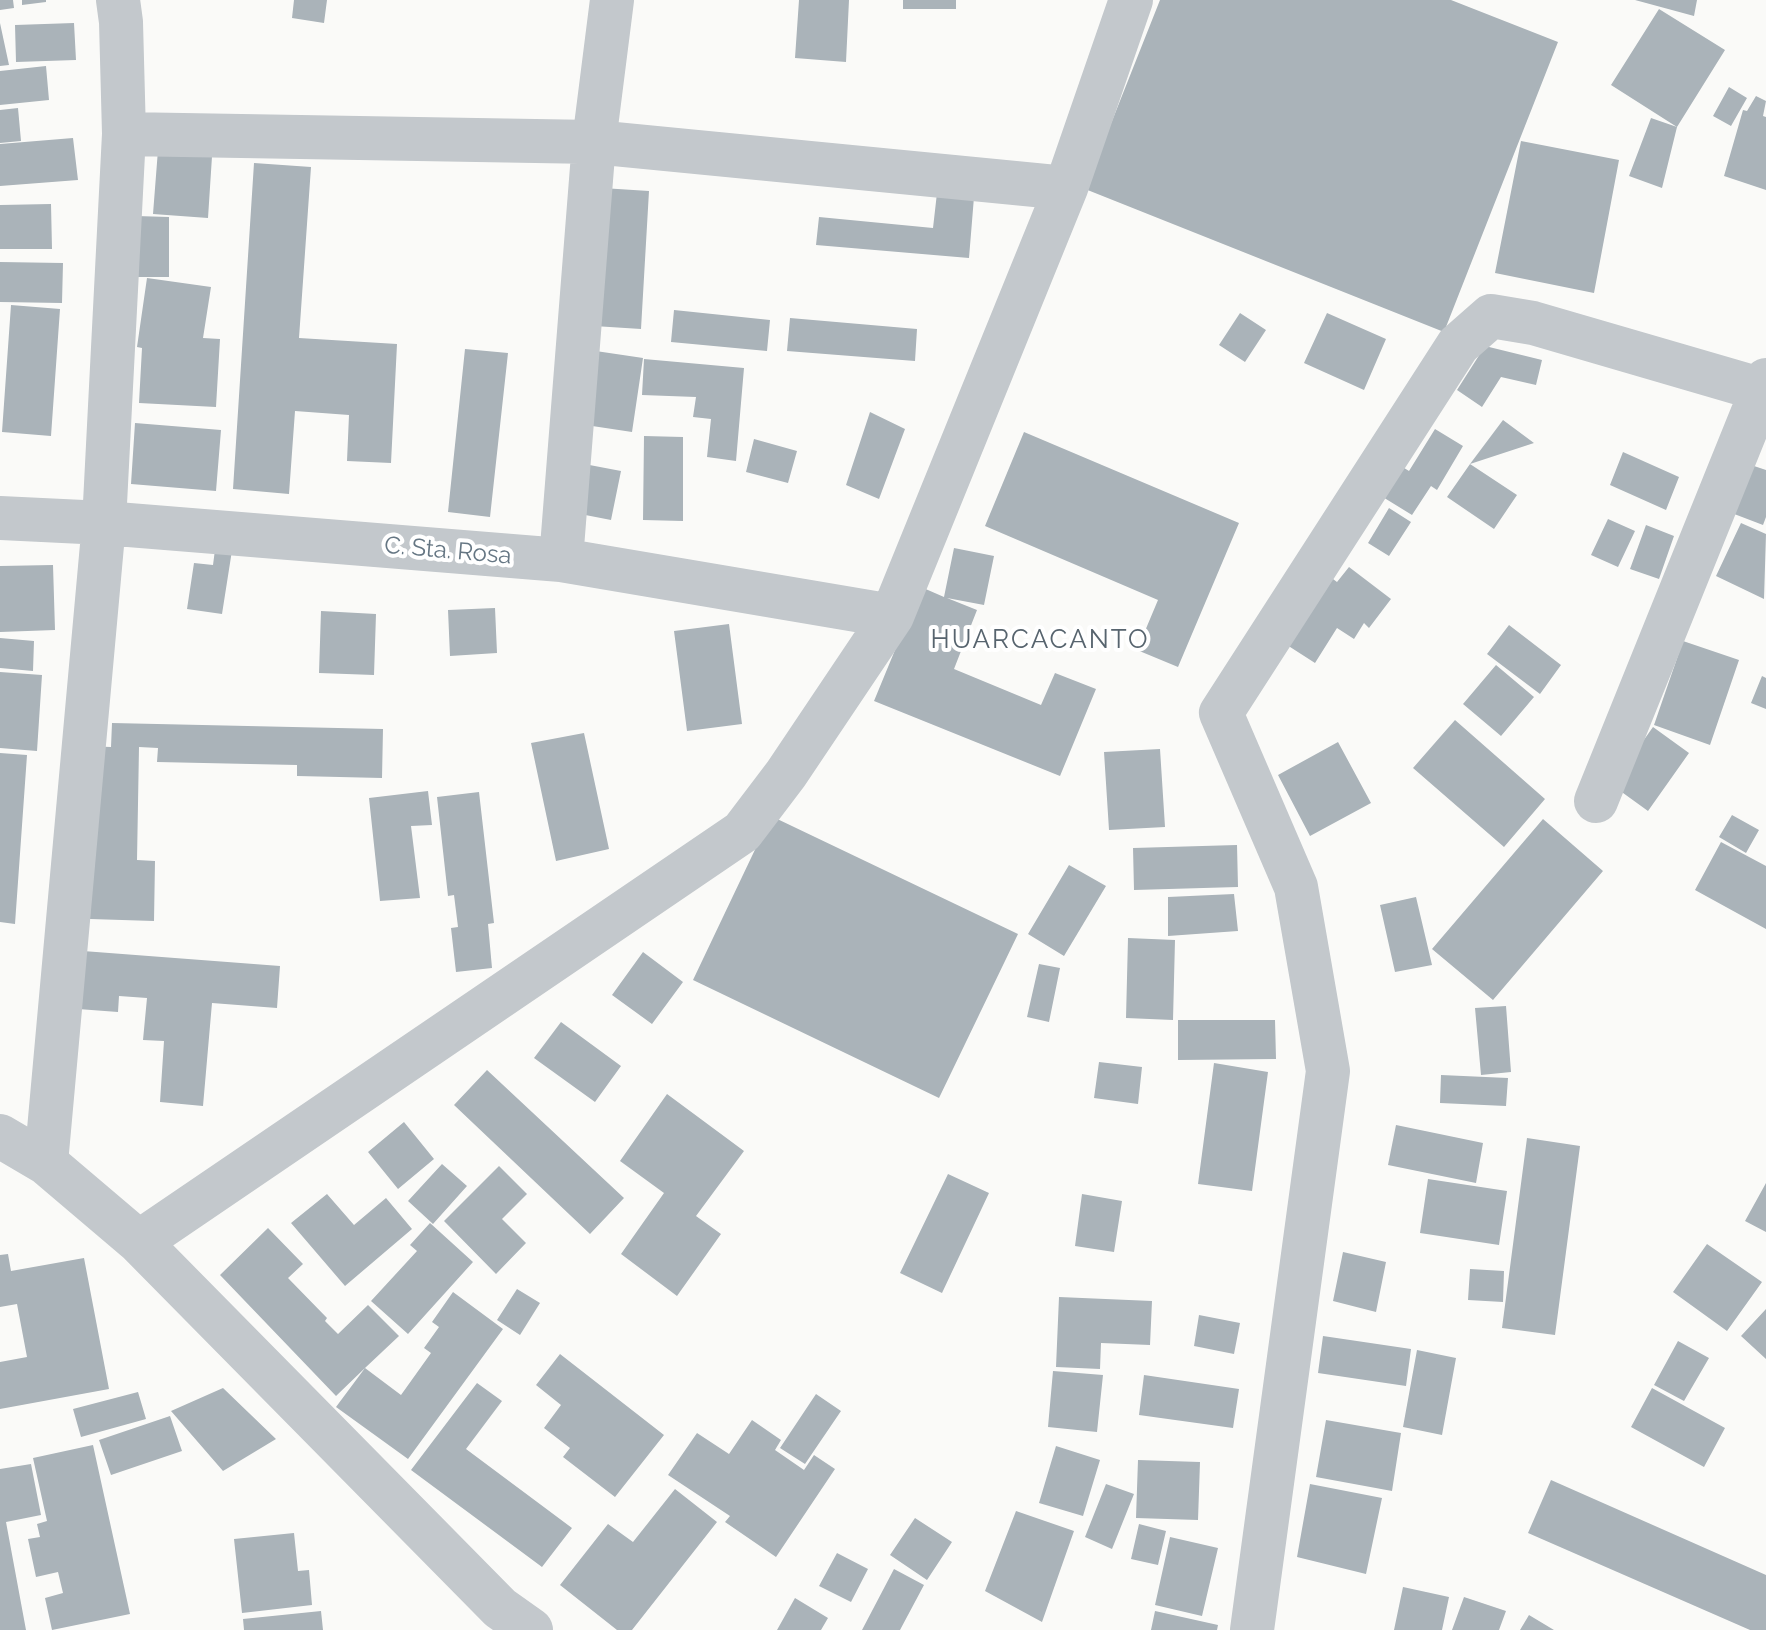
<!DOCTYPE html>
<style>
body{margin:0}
canvas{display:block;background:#fafaf8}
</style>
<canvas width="1766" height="1630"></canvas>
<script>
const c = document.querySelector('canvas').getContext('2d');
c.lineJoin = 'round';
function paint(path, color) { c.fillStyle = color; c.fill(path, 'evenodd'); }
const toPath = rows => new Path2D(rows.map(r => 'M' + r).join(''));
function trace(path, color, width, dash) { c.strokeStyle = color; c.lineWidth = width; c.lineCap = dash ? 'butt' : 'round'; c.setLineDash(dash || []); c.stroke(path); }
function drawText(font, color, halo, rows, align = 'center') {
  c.font = font + ' Raleway,sans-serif'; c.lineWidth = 8; c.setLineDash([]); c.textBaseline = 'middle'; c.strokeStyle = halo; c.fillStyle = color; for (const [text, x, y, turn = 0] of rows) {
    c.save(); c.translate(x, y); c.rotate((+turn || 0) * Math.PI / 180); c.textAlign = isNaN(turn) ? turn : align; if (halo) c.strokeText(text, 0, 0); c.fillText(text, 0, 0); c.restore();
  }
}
paint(toPath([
 [0,0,13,0,14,8,0,10],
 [22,0,46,0,46,2,22,5],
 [294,0,327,0,324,23,292,18],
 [799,0,849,0,846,62,795,58],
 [903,0,956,0,956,9,903,9],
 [1160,0,1451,0,1558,42,1444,332,1085,189],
 [1635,0,1697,0,1694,16],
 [1659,9,1725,50,1677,127,1662,188,1629,176,1651,118,1677,127,1611,85],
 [0,23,9,65,0,66],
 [74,23,76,60,16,62,15,25],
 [46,66,49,100,0,105,0,71],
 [1729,87,1747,98,1731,126,1713,116],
 [1756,96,1766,101,1763,116,1766,117,1766,190,1724,176,1743,110,1747,111],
 [18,108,21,141,0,143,0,110],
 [159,137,213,141,208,218,153,214],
 [73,138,78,180,0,186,0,144],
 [1521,141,1619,160,1594,293,1495,273],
 [254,163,311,167,299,338,397,344,391,463,347,461,349,415,295,411,289,494,233,489],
 [602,188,649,191,641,329,594,326],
 [937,193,974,197,969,258,816,245,819,217,933,228],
 [51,204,52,249,0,249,0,205],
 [136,216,169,217,169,277,135,277],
 [0,262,63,263,62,303,0,302],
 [147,278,211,287,203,338,220,339,216,407,139,403,142,348,137,347],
 [11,305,60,309,51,436,2,432],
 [674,310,770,320,767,351,671,342],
 [1240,313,1266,330,1245,362,1219,345],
 [1327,313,1386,339,1364,390,1304,363],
 [790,318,917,329,915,361,787,351],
 [1485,346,1542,360,1536,385,1501,377,1482,407,1457,390],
 [465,349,508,353,490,517,448,512],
 [589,350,643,358,632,432,579,424],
 [644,359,744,368,736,461,707,457,711,419,693,417,696,397,642,395],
 [870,412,905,429,879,499,846,485],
 [1503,420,1534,443,1470,464],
 [135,423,221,430,216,491,131,484],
 [1435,429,1463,446,1437,490,1431,486,1412,515,1373,491,1393,461,1409,471],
 [1024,432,1239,523,1178,667,1137,650,1158,600,985,526],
 [644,436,683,437,683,521,643,520],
 [754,439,797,451,788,483,746,472],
 [1623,452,1679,477,1666,510,1610,485],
 [579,463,621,471,611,520,570,512],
 [1470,464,1517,495,1494,529,1447,497],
 [1748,464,1766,470,1766,517,1763,525,1729,512],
 [1389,508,1411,522,1389,556,1368,543],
 [1608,519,1635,531,1618,567,1591,555],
 [1741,523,1766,534,1764,599,1716,576],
 [1646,525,1674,536,1659,579,1630,569],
 [216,542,233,544,222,614,187,609,194,563,213,565],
 [954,548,994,556,984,605,947,598,977,610,954,669,1041,705,1055,673,1096,689,1060,776,874,701,921,587,944,597],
 [53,565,55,630,0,632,0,566],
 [1349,567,1391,599,1369,628,1364,623,1354,639,1337,628,1315,663,1287,645,1320,594,1345,611,1320,594,1325,573,1337,582],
 [495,608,497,653,450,656,448,610],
 [321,611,376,614,374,675,319,673],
 [729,624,742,724,687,731,674,631],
 [1509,625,1561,665,1540,694,1487,654],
 [0,638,34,641,33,671,0,668],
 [1683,641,1739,660,1710,745,1654,725],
 [1496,665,1534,697,1501,736,1463,704],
 [0,672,42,675,37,751,0,748],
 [1762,676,1766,678,1766,709,1751,703],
 [1455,720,1545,799,1504,847,1413,768],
 [112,723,383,729,382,778,297,776,297,765,157,762,158,748,139,747,137,860,155,861,154,921,90,919,91,859,85,746,111,747],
 [1653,727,1689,753,1648,811,1612,785],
 [584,733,609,849,556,861,531,743],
 [1338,742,1371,803,1310,836,1278,775],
 [1160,749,1165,827,1109,830,1104,752],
 [0,753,27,755,15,924,0,922],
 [428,791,432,825,411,826,420,898,380,901,369,798],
 [479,792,494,923,488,924,492,968,456,972,451,928,458,927,454,895,448,896,437,797],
 [1732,815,1759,830,1746,853,1719,837],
 [771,816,1018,934,939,1098,693,980],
 [1543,819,1603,871,1493,1000,1432,949],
 [1721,842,1766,866,1766,929,1695,890],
 [1237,845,1238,887,1134,890,1133,848],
 [1069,865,1106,886,1064,956,1028,934],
 [1234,894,1238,931,1168,936,1168,897],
 [1416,897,1432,965,1395,972,1380,905],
 [1128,938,1175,940,1173,1020,1126,1018],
 [83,951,280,966,277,1008,212,1003,203,1106,160,1102,164,1041,143,1040,147,998,119,996,118,1012,78,1009],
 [643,952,683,982,652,1024,612,995],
 [1039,964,1060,968,1049,1022,1027,1017],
 [1506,1006,1511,1072,1481,1075,1475,1008],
 [1178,1020,1275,1020,1276,1059,1178,1060],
 [561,1022,621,1066,595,1102,534,1058],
 [1099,1062,1142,1067,1138,1104,1094,1098],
 [1214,1063,1268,1072,1252,1191,1198,1184],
 [487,1070,624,1198,590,1234,454,1105],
 [1441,1075,1508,1078,1506,1106,1440,1103],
 [667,1094,744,1151,696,1216,721,1234,677,1296,621,1254,664,1193,620,1161],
 [404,1122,434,1159,398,1189,368,1152],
 [1396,1125,1483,1143,1476,1183,1388,1165],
 [1527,1138,1580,1146,1555,1335,1502,1328],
 [442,1164,467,1186,433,1224,408,1201],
 [499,1166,527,1194,502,1219,526,1243,496,1274,444,1221],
 [948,1174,989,1193,942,1293,900,1273],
 [1428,1179,1507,1191,1499,1245,1420,1233],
 [1766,1183,1766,1232,1745,1221],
 [327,1194,354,1225,386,1198,412,1229,345,1286,291,1223],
 [1082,1194,1122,1201,1114,1252,1075,1246],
 [430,1223,473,1262,408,1334,371,1301,417,1251,410,1245],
 [268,1228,303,1264,288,1278,327,1318,325,1321,338,1334,368,1305,399,1336,365,1368,401,1395,431,1353,424,1348,439,1327,432,1322,453,1292,503,1329,408,1459,336,1407,365,1368,336,1396,220,1275],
 [1707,1244,1762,1282,1727,1331,1673,1292],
 [1343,1252,1386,1262,1376,1312,1333,1301],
 [8,1254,11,1271,84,1258,109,1389,0,1409,0,1362,27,1357,17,1304,0,1307,0,1255],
 [1470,1269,1504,1271,1503,1302,1468,1300],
 [517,1289,540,1303,520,1335,497,1320],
 [1059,1297,1152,1301,1150,1345,1101,1343,1100,1369,1056,1367],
 [1766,1309,1766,1359,1741,1336],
 [1199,1315,1240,1323,1234,1354,1194,1346],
 [1323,1336,1411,1349,1406,1386,1318,1373],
 [1678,1341,1709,1358,1684,1401,1654,1385],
 [1417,1350,1456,1358,1442,1435,1403,1427],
 [560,1354,664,1435,615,1497,563,1457,570,1448,544,1428,561,1405,536,1385],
 [1053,1371,1103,1375,1097,1432,1048,1427],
 [1144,1375,1239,1389,1233,1428,1139,1415],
 [477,1383,502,1401,466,1449,572,1528,542,1567,411,1470],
 [223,1388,276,1439,223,1471,171,1411],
 [1652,1388,1725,1428,1704,1467,1631,1427],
 [138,1392,146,1419,81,1437,73,1409],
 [816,1394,841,1411,805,1464,780,1448],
 [170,1416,182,1451,111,1475,99,1440],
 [752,1420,781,1440,775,1450,804,1470,814,1455,835,1469,776,1557,725,1522,730,1516,668,1475,697,1433,729,1454],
 [1326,1420,1401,1433,1392,1491,1316,1477],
 [93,1445,130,1614,52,1630,45,1598,63,1593,58,1572,36,1577,28,1539,40,1537,37,1524,47,1521,33,1458],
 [1056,1446,1100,1460,1083,1516,1039,1503],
 [1138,1460,1200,1462,1198,1520,1136,1518],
 [31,1464,41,1515,6,1522,26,1630,0,1630,0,1469],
 [1551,1480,1766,1575,1766,1630,1750,1630,1528,1533],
 [1106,1484,1134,1494,1112,1549,1085,1537],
 [1310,1484,1382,1498,1366,1574,1297,1557],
 [675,1489,717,1522,632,1630,617,1630,560,1585,608,1524,633,1542],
 [1016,1511,1074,1531,1042,1622,985,1591],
 [915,1518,952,1542,927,1580,890,1555],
 [1139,1524,1166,1531,1158,1565,1131,1559],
 [294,1533,298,1571,309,1570,312,1605,242,1613,234,1539],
 [1170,1537,1218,1548,1202,1616,1155,1605],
 [837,1553,868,1569,851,1602,819,1586],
 [894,1569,924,1585,900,1630,862,1630],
 [1403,1587,1449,1597,1442,1630,1394,1630],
 [1464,1597,1506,1611,1499,1630,1452,1630],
 [795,1598,828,1618,821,1630,777,1630],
 [321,1611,323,1630,244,1630,243,1619],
 [1155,1611,1218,1625,1217,1630,1151,1630],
 [1529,1615,1554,1630,1520,1630]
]), '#aab3b9');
trace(toPath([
 [124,134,594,142,1066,188],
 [0,518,104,523,561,560,892,616],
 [561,560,594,142,612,0],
 [1596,801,1766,380],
 [0,1136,46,1163,139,1242,500,1608,531,1630],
 [46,1163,104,523,124,134,121,22,118,0],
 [139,1242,742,832,786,774,892,616,1066,188,1131,0],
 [1252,1630,1328,1071,1296,887,1221,713,1458,345,1491,316,1533,323,1766,391]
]), '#c3c8cc', 44);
drawText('24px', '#657683', '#fff', [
 ["C. Sta. Rosa",448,551,5]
]);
c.letterSpacing = '2px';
drawText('26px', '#57646e', '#fff', [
 ["HUARCACANTO",1040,640]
]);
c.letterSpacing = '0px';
</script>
